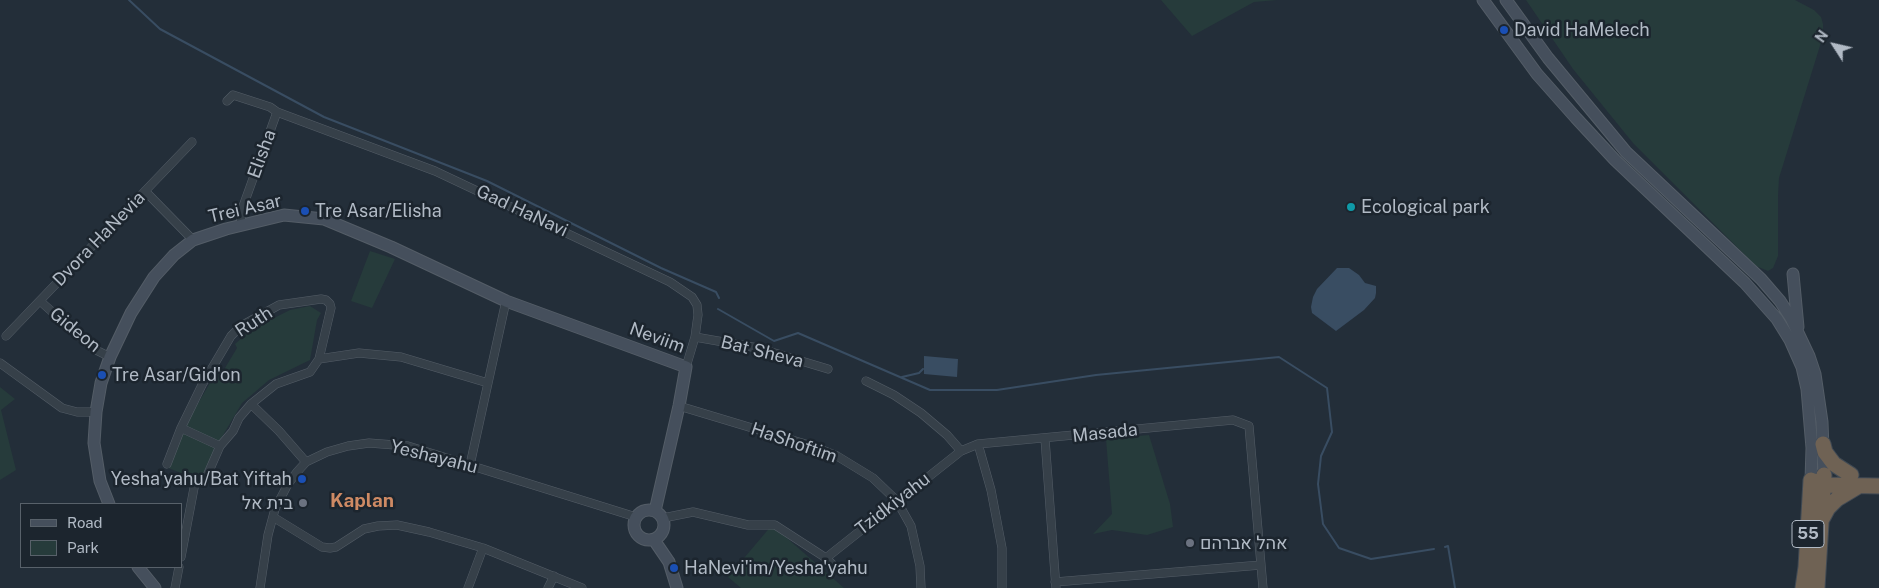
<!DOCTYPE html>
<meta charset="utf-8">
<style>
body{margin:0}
#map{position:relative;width:1879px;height:588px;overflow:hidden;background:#232e39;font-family:"Public Sans",sans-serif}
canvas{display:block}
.legend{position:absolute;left:20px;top:503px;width:162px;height:65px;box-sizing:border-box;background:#1c252e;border:1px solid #58616a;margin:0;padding:6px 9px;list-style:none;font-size:15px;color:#b1bac5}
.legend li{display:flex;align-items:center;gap:10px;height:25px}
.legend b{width:25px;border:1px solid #58616a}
.north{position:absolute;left:1809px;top:20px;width:50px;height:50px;-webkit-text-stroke:4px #1c252e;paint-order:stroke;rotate:305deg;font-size:14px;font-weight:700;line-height:20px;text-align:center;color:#b1bac5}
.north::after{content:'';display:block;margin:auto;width:18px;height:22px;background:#b1bac5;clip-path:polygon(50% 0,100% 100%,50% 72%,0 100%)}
</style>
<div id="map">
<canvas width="1879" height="588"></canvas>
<ul class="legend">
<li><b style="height:6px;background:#454f5c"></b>Road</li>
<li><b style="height:14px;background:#263b3b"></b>Park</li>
</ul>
<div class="north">N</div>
</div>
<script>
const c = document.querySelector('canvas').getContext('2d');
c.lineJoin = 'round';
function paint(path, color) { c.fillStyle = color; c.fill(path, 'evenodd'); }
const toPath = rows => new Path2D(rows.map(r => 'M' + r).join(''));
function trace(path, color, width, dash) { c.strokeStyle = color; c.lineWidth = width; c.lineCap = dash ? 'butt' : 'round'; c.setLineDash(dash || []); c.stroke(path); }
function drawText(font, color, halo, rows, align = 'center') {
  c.font = font + ' "Public Sans",Heebo,sans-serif'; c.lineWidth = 5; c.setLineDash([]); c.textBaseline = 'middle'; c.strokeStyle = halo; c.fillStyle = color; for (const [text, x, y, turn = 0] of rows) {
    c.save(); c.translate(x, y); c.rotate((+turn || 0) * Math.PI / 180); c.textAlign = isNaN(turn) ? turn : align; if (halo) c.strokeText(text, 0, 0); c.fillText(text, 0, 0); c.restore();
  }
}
paint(toPath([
 [1161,0,1277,0,1254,2,1192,36],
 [1526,0,1795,0,1814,10,1821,17,1823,24,1823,36,1779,178,1778,196,1778,256,1773,268,1768,271,1756,266,1633,143,1573,69],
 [370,251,395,259,372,308,351,301],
 [310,306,321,313,317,320,310,360,269,380,242,403,219,442,202,481,168,468,190,417,217,371,222,373,237,348,235,344,252,329,290,310],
 [0,387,15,399,1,410,16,470,0,480],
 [1149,435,1170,504,1173,527,1147,535,1112,530,1093,534,1112,514,1106,439],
 [772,525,844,588,741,588,728,577]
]), '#263b3b');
paint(toPath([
 [1337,268,1349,268,1359,275,1365,283,1376,286,1376,293,1375,298,1364,310,1336,331,1312,313,1311,307,1313,297,1317,289],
 [924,356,958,359,957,377,924,374]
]), '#394d62');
trace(toPath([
 [129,0,160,29,324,117,487,181,661,268,716,292,719,298],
 [718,309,774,341,798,333,930,390,997,390,1096,375,1279,357,1327,388,1332,432,1321,456,1318,484,1323,524,1339,548,1371,559,1434,549],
 [902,377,919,373,923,369],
 [1445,547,1448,546,1455,588]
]), '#394d62', 2);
const street = toPath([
 [227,101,233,95,270,107,277,112,435,171,670,282,692,297,697,305,698,315,695,337,686,367],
 [145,191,193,240],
 [241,225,241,212,277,112],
 [40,301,94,349,110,357],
 [6,336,192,142],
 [695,337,758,348,828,369],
 [319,359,359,353,401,357,488,383],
 [0,363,62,408,77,412,96,412],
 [866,381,894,395,921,413,947,435,961,451],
 [251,404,279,431,306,462],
 [679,406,812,446,837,456,873,478,897,501,911,526,920,566,921,588],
 [181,428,220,446],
 [1045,439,1056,588],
 [978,444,991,490,1002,548,1002,588],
 [167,464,181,428,202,385,231,336,241,326,279,305,321,299,326,300,330,304,331,308,319,359,310,372,276,384,251,404,239,418,233,431,220,446,206,478],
 [470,465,506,301],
 [273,517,322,547,330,548,336,547,364,529,378,526,397,525,429,532,483,548,582,588],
 [663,518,693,512,748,525,775,525,826,558,837,569],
 [181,557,194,488],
 [826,558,961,451,978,444,1233,420,1249,426,1263,588],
 [1055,582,1261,565],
 [175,588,179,567],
 [260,588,268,535,275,509,288,484,297,472,306,462,327,452,348,446,369,443,408,446,636,517],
 [468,588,483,548],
 [548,588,554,576]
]);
const secondary = toPath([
 [1483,0,1537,74,1576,118,1615,160,1745,283,1777,319,1790,340,1802,367,1807,389,1812,448,1811,480],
 [1506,0,1548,58,1626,152,1761,279,1780,301,1791,318,1809,356,1815,374,1822,422,1824,475],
 [1793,274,1798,327],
 [109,504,100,481,94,443,96,412,101,383,110,357,131,313,154,277,174,255,193,240,226,229,284,215,324,219,391,247,506,301,686,367,679,406,655,511],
 '634 525a15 15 0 1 1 30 0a15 15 0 1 1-30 0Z',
 [654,540,669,562,677,588],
 [138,567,155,588]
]);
const highway = toPath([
 [1823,444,1825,452,1834,464,1851,475],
 [1814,481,1823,485,1879,486],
 [1822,519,1828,508,1837,499,1857,487],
 [1803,588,1806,567,1811,480],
 [1817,588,1824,475]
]);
trace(street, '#545d67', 9);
trace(secondary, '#545d67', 13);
trace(highway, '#414a54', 17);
trace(street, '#364049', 8);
trace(secondary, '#454f5c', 11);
trace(highway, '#6f6254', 15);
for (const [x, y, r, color] of [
 [1504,30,5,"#1a4fb4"],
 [1351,207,5,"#0f9aa8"],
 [305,211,5,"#1a4fb4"],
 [102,375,5,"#1a4fb4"],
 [302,479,5,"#1a4fb4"],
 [303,503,5,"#6b7280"],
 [1190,543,5,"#6b7280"],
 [674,568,5,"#1a4fb4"]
]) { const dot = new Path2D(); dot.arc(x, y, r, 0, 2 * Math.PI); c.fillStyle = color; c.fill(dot); trace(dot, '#1c252e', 2); }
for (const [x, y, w] of [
 [1808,534,32]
]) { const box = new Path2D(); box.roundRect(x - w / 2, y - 13.5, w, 27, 4); c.fillStyle = '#1c252e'; c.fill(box); trace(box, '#b1bac5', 1); }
drawText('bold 16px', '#b1bac5', null, [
 ["55",1808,534]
]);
drawText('18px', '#b1bac5', '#1c252e', [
 ["David HaMelech",1514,30],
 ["Ecological park",1361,207],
 ["Tre Asar/Elisha",315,211],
 ["Tre Asar/Gid'on",112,375],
 ["Yesha'yahu/Bat Yiftah",292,479,"right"],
 ["בית אל",293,503,"right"],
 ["אהל אברהם",1200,543],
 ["HaNevi'im/Yesha'yahu",684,568]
], 'left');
drawText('18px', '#b1bac5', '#1c252e', [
 ["Elisha",262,154,-70],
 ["Trei Asar",245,209,-13],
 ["Gad HaNavi",522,211,25],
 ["Dvora HaNevia",99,239,-46],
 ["Ruth",254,322,-33],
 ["Gideon",75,330,39],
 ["Neviim",657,338,20],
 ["Bat Sheva",762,352,14],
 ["Masada",1105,433,-6],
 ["HaShoftim",794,443,19],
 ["Yeshayahu",434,457,14],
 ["Tzidkiyahu",893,504,-38]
]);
drawText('bold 19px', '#ce8a64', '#1c252e', [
 ["Kaplan",362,501]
]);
</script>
